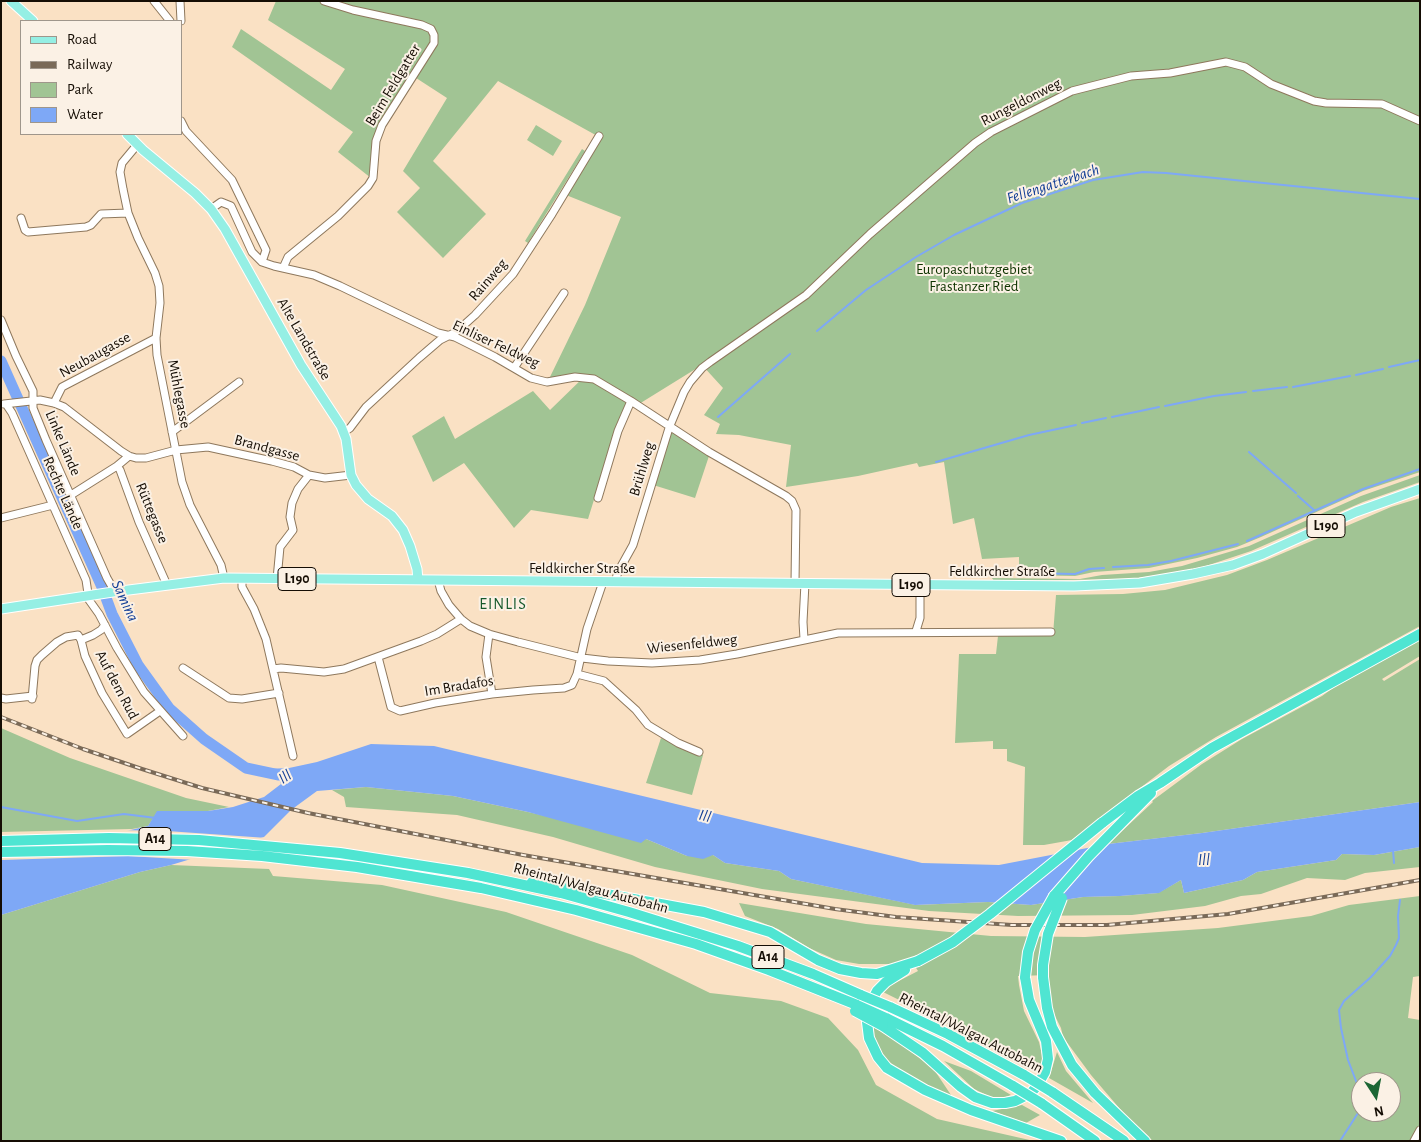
<!DOCTYPE html>
<meta charset="utf-8">
<style>
body{margin:0}
#map{position:relative;width:1421px;height:1142px;overflow:hidden;background:#fae1c4;font-family:"Alegreya Sans",sans-serif}
canvas{display:block}
.frame{position:absolute;inset:0;border:2px solid #150d04;pointer-events:none}
.legend{position:absolute;left:20px;top:20px;width:162px;height:115px;box-sizing:border-box;background:#fbf1e5;border:1px solid #9f968b;margin:0;padding:6px 9px;list-style:none;font-size:15px;color:#150d04}
.legend li{display:flex;align-items:center;gap:10px;height:25px}
.legend b{width:25px;border:1px solid #9f968b}
.north{position:absolute;left:1351px;top:1072px;width:50px;height:50px;box-sizing:border-box;background:#fbf1e5;border:1px solid #9f968b;border-radius:50%;rotate:169deg;font-size:14px;font-weight:700;line-height:20px;text-align:center;color:#150d04}
.north::after{content:'';display:block;margin:auto;width:18px;height:22px;background:#1c6634;clip-path:polygon(50% 0,100% 100%,50% 72%,0 100%)}
</style>
<div id="map">
<canvas width="1421" height="1142"></canvas>
<div class="frame"></div>
<ul class="legend">
<li><b style="height:6px;background:#95efe4"></b>Road</li>
<li><b style="height:6px;background:#7a6a58"></b>Railway</li>
<li><b style="height:14px;background:#a1c494"></b>Park</li>
<li><b style="height:14px;background:#7ea8f6"></b>Water</li>
</ul>
<div class="north">N</div>
</div>
<script>
const c = document.querySelector('canvas').getContext('2d');
c.lineJoin = 'round';
function paint(path, color) { c.fillStyle = color; c.fill(path, 'evenodd'); }
const toPath = rows => new Path2D(rows.map(r => 'M' + r).join(''));
function trace(path, color, width, dash) { c.strokeStyle = color; c.lineWidth = width; c.lineCap = dash ? 'butt' : 'round'; c.setLineDash(dash || []); c.stroke(path); }
function drawText(font, color, halo, rows, align = 'center') {
  c.font = font + ' "Alegreya Sans",sans-serif'; c.lineWidth = 4; c.setLineDash([]); c.textBaseline = 'middle'; c.strokeStyle = halo; c.fillStyle = color; for (const [text, x, y, turn = 0] of rows) {
    c.save(); c.translate(x, y); c.rotate((+turn || 0) * Math.PI / 180); c.textAlign = isNaN(turn) ? turn : align; if (halo) c.strokeText(text, 0, 0); c.fillText(text, 0, 0); c.restore();
  }
}
paint(toPath([
 [276,1,1420,1,1420,472,1363,491,1261,537,1237,547,1197,558,1149,568,1094,572,1075,576,1019,575,1019,557,982,559,974,518,953,524,944,462,919,467,917,463,858,476,786,487,791,445,739,435,716,434,720,424,704,415,723,388,702,365,639,404,630,398,616,429,588,519,531,510,514,528,464,463,433,482,412,436,444,416,455,439,533,391,550,410,587,374,549,379,585,305,621,217,566,195,601,138,498,81,433,161,486,214,443,258,397,212,420,188,403,171,447,98,413,76,374,138,371,178,338,152,353,132,232,47,241,29,331,90,345,69,268,20],
 [536,125,562,141,553,156,527,140],
 [582,149,585,151,528,243,525,241],
 [667,422,711,450,695,498,650,484],
 [1420,475,1420,482,1363,502,1251,551,1203,567,1165,574,1131,579,994,581,992,578,1080,579,1102,575,1149,572,1182,566,1249,546,1361,496],
 [1420,498,1420,626,1216,737,1169,766,1072,840,1044,845,1023,845,1025,767,1007,761,1007,749,993,749,993,741,955,743,959,654,996,654,998,636,1053,635,1056,595,1123,594,1165,590,1227,575,1267,560,1391,507],
 [1420,640,1420,656,1382,679,1384,681,1420,659,1420,802,1202,833,1108,844,1153,802,1152,801,1202,764,1242,739,1322,696,1340,683],
 [1,728,70,758,186,798,229,807,208,811,158,811,148,826,132,829,1,832],
 [661,738,703,755,692,795,646,783],
 [366,787,453,796,528,812,646,839,687,856,713,855,725,863,779,871,791,879,916,905,988,902,1031,905,1083,897,1120,896,1158,893,1181,880,1184,893,1243,880,1257,872,1336,860,1342,854,1374,855,1420,847,1420,867,1365,873,1345,880,1307,878,1261,894,1241,896,1205,906,1132,915,1018,916,929,911,762,889,655,867,553,837,457,815,346,807,344,797,332,790],
 [171,865,269,869,273,876,382,885,506,912,632,955,710,993,781,1001,828,1018,858,1050,876,1085,937,1119,1034,1141,1,1141,1,915,140,872],
 [1420,896,1420,976,1413,977,1408,1018,1420,1020,1420,1141,1153,1141,1132,1123,1091,1075,1063,1037,1061,1028,1052,1010,1049,998,1049,975,1018,976,1019,985,1024,1011,1039,1042,1043,1059,1039,1073,956,1028,883,992,891,985,918,971,910,958,898,964,859,964,836,960,809,948,778,929,745,916,739,903,866,924,991,936,1085,937,1218,928,1311,916,1349,905],
 [1361,1082,1391,1082,1391,1112,1361,1112],
 [872,1026,899,1043,933,1068,953,1098,899,1071,877,1050],
 [1057,1052,1066,1071,1093,1103,1049,1078],
 [944,1061,971,1071,1011,1095,997,1100,974,1089],
 [1022,1105,1040,1115,1026,1123,992,1111]
]), '#a1c494');
paint(toPath([
 [371,744,434,746,922,863,999,865,1108,844,1202,833,1420,802,1420,847,1374,855,1342,854,1336,860,1257,872,1243,880,1184,893,1181,880,1159,893,1120,896,1083,897,1031,905,988,902,915,905,791,879,779,871,725,863,713,855,703,859,687,856,646,839,641,843,528,812,453,796,366,787,317,791,291,810,264,837,171,865,140,872,1,915,1,860,148,826,157,811,208,811,233,807,264,797,281,784,279,779,266,775,264,771,266,769,289,768,317,762]
]), '#7ea8f6');
paint(toPath([
 [117,830,167,831,267,838,195,860,128,856,1,860,1,857]
]), '#fae1c4');
trace(toPath([
 [817,331,866,290,916,257,954,235,1022,203,1093,180,1143,172,1166,173,1420,199],
 [1389,367,1420,360],
 [1356,375,1383,369],
 [1293,387,1350,376],
 [1253,391,1287,387],
 [1165,406,1214,396,1246,392],
 [718,417,790,354],
 [1112,417,1159,407],
 [1082,423,1106,418],
 [1249,452,1296,493],
 [936,462,1029,435,1076,425],
 [1298,496,1314,510],
 [1247,541,1363,489,1420,469],
 [1113,567,1148,565,1171,561,1238,544],
 [1024,573,1075,574,1089,569,1104,568],
 [1,807,77,821,124,814,156,818],
 [1393,850,1394,863],
 [1361,1094,1348,1060,1341,1028,1339,1010,1344,1001,1371,977,1390,956,1396,945,1399,938,1398,916,1400,900],
 [1340,1141,1358,1113,1361,1099]
]), '#7ea8f6', 2);
trace(toPath([
 [1,361,102,587,112,614,138,665,169,708,204,739,246,768,279,775]
]), '#7ea8f6', 11);
const minor = toPath([
 [154,1,170,21],
 [180,1,181,21],
 [181,121,186,131,232,180,266,250,262,262],
 [137,145,122,163,120,172,123,189,128,213,138,238,155,273,159,286,160,303,156,338,157,355,182,482,190,505,221,565,224,578],
 [211,209,221,202,231,206,252,252,262,262,274,266,314,275,340,286,438,333,455,337,495,357,531,378,547,382,575,377,594,379,631,401,709,452,786,496,792,501,796,510,795,583],
 [21,218,25,230,28,232,86,227,91,225,101,214,128,213],
 [283,268,288,257,338,216,368,186,373,178,376,141,382,125,434,43,434,35,431,29,422,25,353,10,324,1],
 [1,320,16,356,33,391,33,408,46,440,107,578,115,592],
 [514,368,564,293],
 [54,403,62,387,156,338],
 [4,404,40,400,54,403,64,407,121,451,129,456,136,458,146,458,176,450,208,447,272,461,294,467,309,475,325,478,351,475],
 [6,404,12,413,86,580,89,600,99,614,117,648,144,692,183,736],
 [172,432,239,382],
 [344,432,350,428,366,407,419,358,440,340,456,332,475,315,513,274,552,214,599,136],
 [129,456,117,466,120,470,139,522,167,585],
 [71,495,117,466],
 [598,498,618,431,631,401],
 [1,518,53,505],
 [242,579,242,587,254,609,266,639,293,756],
 [277,579,280,547,293,530,290,517,292,503,298,489,309,475],
 [438,580,441,591,449,605,461,619,470,626,489,634,518,642,582,658,608,661,652,663,700,660,737,654,838,633,1051,632],
 [615,582,618,572,633,545,669,428,684,392,690,382,702,368,710,362,806,295,870,234,975,143,991,132,1072,91,1131,76,1170,73,1226,62,1245,67,1271,84,1314,101,1326,103,1382,104,1420,121],
 [916,631,920,618,920,585],
 [489,634,486,657,492,694],
 [804,639,803,622,805,583],
 [81,640,85,656,102,693,127,734,160,711],
 [378,657,391,707,400,711,435,703,492,694,533,690,564,688,572,685,577,674,587,629,603,582],
 [183,668,229,698,242,699,279,693],
 [273,669,281,668,324,672,344,669,421,641,437,634,461,619],
 [577,674,604,681,636,710,648,725,678,743,699,752],
 [1,698,6,699,33,696],
 [32,699,35,666,37,660,42,655,57,642,66,637,78,635,81,640,93,635,101,630,105,625],
 [1414,1141,1420,1130]
]);
const major = toPath([
 [11,1,33,21],
 [127,134,143,150,195,193,211,209,225,229,301,365,341,426,346,439,351,475,356,485,368,499,392,516,403,530,410,546,417,569,418,580],
 [1,609,113,592,224,578,1074,586,1140,583,1193,574,1233,565,1263,554,1356,512,1420,489]
]);
const highway = toPath([
 [1102,823,1138,796,1160,783,1212,748,1420,634],
 [1,841,109,838,199,840,340,853,468,873,561,893,629,912,738,946,813,974,861,995],
 [1,852,108,850,187,851,262,856,357,867,481,888,576,910,696,944,769,970,857,1005],
 [532,882,546,883,704,912,770,932,818,960,840,969,861,973,877,974,918,961],
 [1054,896,1089,856,1151,793],
 [905,970,886,982,877,991,870,1004,867,1022,869,1038,878,1057,887,1068,925,1090,971,1110,1061,1141],
 [1043,977,1047,1008,1052,1027,1072,1065,1095,1093,1145,1141],
 [890,1007,948,1034,1024,1075],
 [886,1018,943,1046,1013,1086],
 [883,1026,923,1053,961,1087,975,1097,992,1103,1005,1103,1015,1101,1031,1093,1037,1086,1045,1072,1048,1059,1046,1041,1029,1000,1025,977],
 [1052,1092,1124,1141],
 [1041,1103,1095,1141]
]);
trace(minor, '#8e785d', 9);
trace(major, '#fff', 11);
trace(highway, '#fff', 12);
trace(minor, '#fff', 7);
trace(major, '#95efe4', 9);
trace(highway, '#4fe5d2', 10);
const rail = toPath([
 [1,717,83,749,142,769,202,788,308,813,523,855,835,909,896,917,1012,925,1107,925,1228,914,1420,880]
]);
trace(rail, '#7a6a58', 4);
trace(rail, '#fbf1e5', 2, [5.5]);
const highwayBridge = toPath([
 [918,961,953,942,990,914,1102,823],
 [1025,977,1028,952,1035,930,1054,896],
 [1043,977,1043,965,1048,934,1062,898],
 [861,995,890,1007],
 [857,1005,886,1018],
 [855,1011,883,1026],
 [1024,1075,1052,1092],
 [1013,1086,1041,1103]
]);
trace(highwayBridge, '#fff', 12, []);
trace(highwayBridge, '#4fe5d2', 10);
for (const [x, y, w] of [
 [1326,526,38],
 [297,579,38],
 [911,585,38],
 [155,839,32],
 [768,957,32]
]) { const box = new Path2D(); box.roundRect(x - w / 2, y - 11.5, w, 23, 4); c.fillStyle = '#fbf1e5'; c.fill(box); trace(box, '#150d04', 1); }
drawText('bold 14px', '#150d04', null, [
 ["L190",1326,526],
 ["L190",297,579],
 ["L190",911,585],
 ["A14",155,839],
 ["A14",768,957]
]);
drawText('15px', '#150d04', '#fbf1e5', [
 ["Beim Feldgatter",393,85,-59],
 ["Rungeldonweg",1021,102,-27],
 ["Rainweg",488,280,-49],
 ["Alte Landstraße",304,339,60],
 ["Einliser Feldweg",496,344,25],
 ["Neubaugasse",95,355,-29],
 ["Mühlegasse",179,394,79],
 ["Linke Lände",63,443,67],
 ["Brandgasse",267,448,15],
 ["Brühlweg",642,469,-73],
 ["Rechte Lände",63,493,66],
 ["Rüttegasse",152,513,68],
 ["Feldkircher Straße",582,568],
 ["Feldkircher Straße",1002,571],
 ["Wiesenfeldweg",692,644,-6],
 ["Auf dem Rud",117,685,62],
 ["Im Bradafos",459,686,-9],
 ["Rheintal/Walgau Autobahn",591,888,15],
 ["Rheintal/Walgau Autobahn",971,1033,27]
]);
drawText('15px', '#0f3400', '#fbf1e5', [
 ["Europaschutzgebiet",974,269],
 ["Frastanzer Ried",974,286]
]);
drawText('italic 16px', '#123e96', '#fbf1e5', [
 ["Fellengatterbach",1053,184,-18],
 ["Samina",125,601,65],
 ["Ill",285,777,-32],
 ["Ill",705,816,14],
 ["Ill",1204,860]
]);
c.letterSpacing = '1px';
drawText('16px', '#16592c', '#fbf1e5', [
 ["EINLIS",503,604]
]);
c.letterSpacing = '0px';
</script>
